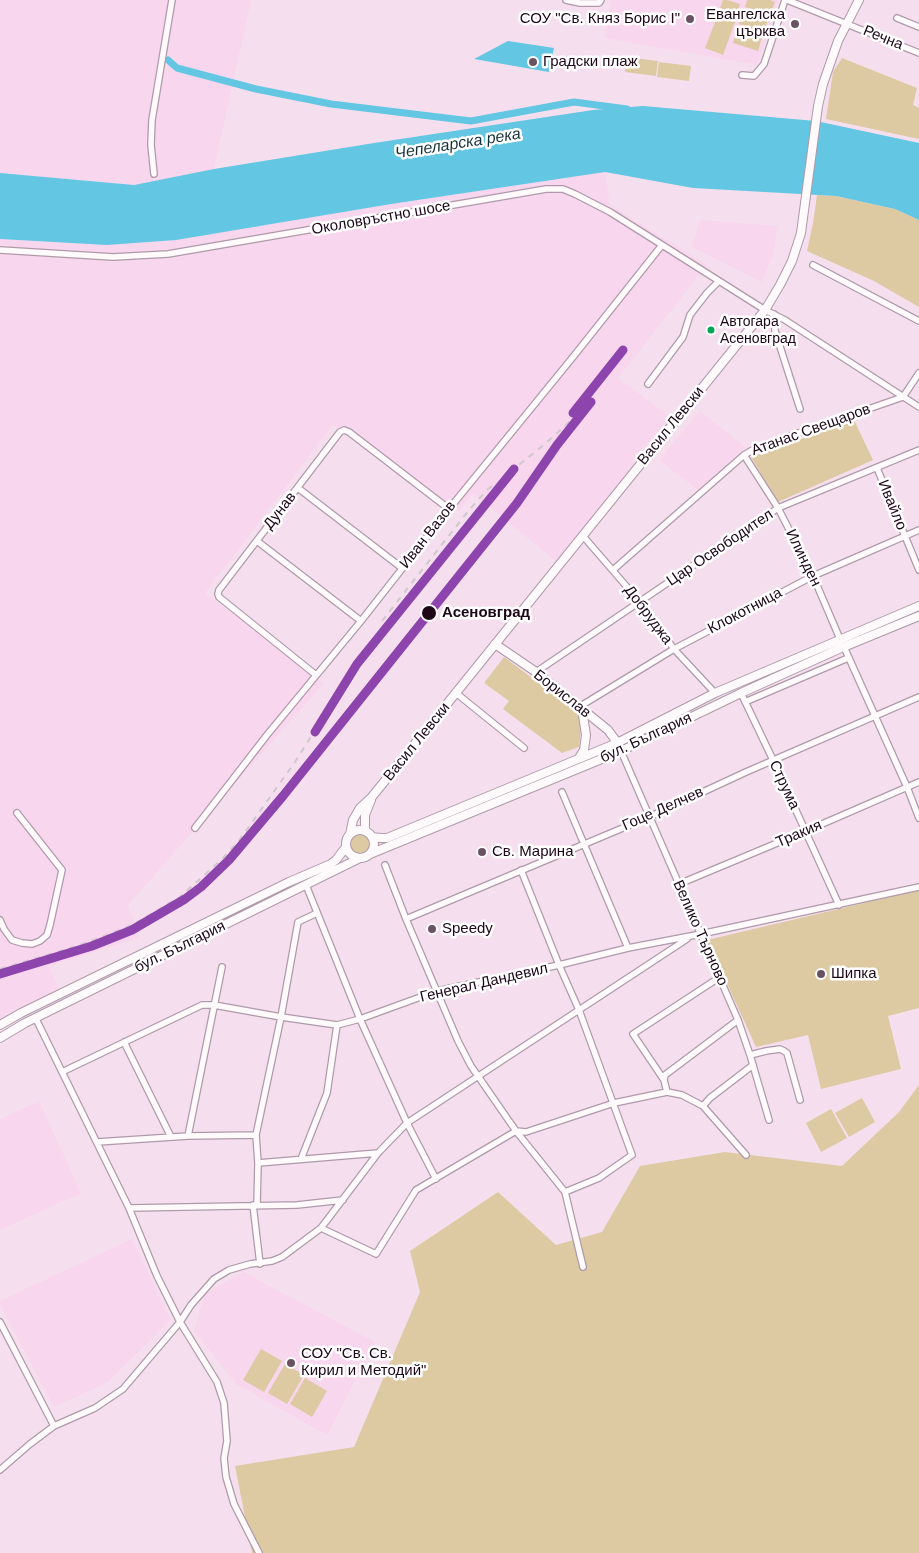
<!DOCTYPE html>
<meta charset="utf-8">
<style>
body{margin:0}
canvas{display:block;background:#f5dfee}
</style>
<canvas width="919" height="1553"></canvas>
<script>
const c = document.querySelector('canvas').getContext('2d');
c.lineJoin = 'round';
function paint(path, color) { c.fillStyle = color; c.fill(path, 'evenodd'); }
const toPath = rows => new Path2D(rows.map(r => 'M' + r).join(''));
function trace(path, color, width, dash) { c.strokeStyle = color; c.lineWidth = width; c.lineCap = dash ? 'butt' : 'round'; c.setLineDash(dash || []); c.stroke(path); }
function drawText(font, color, halo, rows, align = 'center') {
  c.font = font + ' Arial,sans-serif'; c.lineWidth = 5; c.setLineDash([]); c.textBaseline = 'middle'; c.strokeStyle = halo; c.fillStyle = color; for (const [text, x, y, turn = 0] of rows) {
    c.save(); c.translate(x, y); c.rotate((+turn || 0) * Math.PI / 180); c.textAlign = isNaN(turn) ? turn : align; if (halo) c.strokeText(text, 0, 0); c.fillText(text, 0, 0); c.restore();
  }
}
paint(toPath([
 [0,0,251,0,214,169,134,185,0,173],
 [611,0,779,0,757,65,604,38],
 [605,172,610,205,707,265,618,378,672,418,559,564,473,493,458,512,333,425,205,593,324,683,128,905,139,938,49,966,59,990,0,1020,0,239,107,245,176,240,391,204],
 [700,220,777,226,774,252,762,282,692,247],
 [700,411,745,447,698,490,659,460],
 [39,1101,81,1193,0,1230,0,1119],
 [132,1239,171,1320,108,1382,54,1407,0,1305,0,1301],
 [243,1272,375,1342,327,1435,236,1384,194,1331,205,1294]
]), '#f8d6ed');
paint(toPath([
 [723,0,727,0,740,4,737,14,720,8],
 [747,0,770,0,775,2,770,15,745,7],
 [744,10,768,19,764,33,739,24],
 [719,12,736,19,723,55,705,48],
 [737,29,762,37,758,51,733,43],
 [627,57,658,61,656,76,625,72],
 [842,58,917,88,913,105,919,108,919,139,826,119,833,72],
 [659,62,691,66,689,81,657,77],
 [817,195,836,196,895,209,919,220,919,307,874,281,807,251,813,223],
 [854,420,873,460,778,502,751,457],
 [504,657,579,713,581,729,579,747,562,753,503,709,509,701,484,683],
 '350 844a10 10 0 1 1 20 0a10 10 0 1 1-20 0Z',
 [919,890,919,1008,888,1016,901,1069,821,1089,808,1035,756,1047,707,940],
 [919,1085,919,1553,252,1553,235,1466,354,1447,420,1292,410,1251,498,1192,556,1245,602,1232,640,1166,725,1152,842,1166,899,1112],
 [862,1098,875,1122,849,1137,835,1113],
 [831,1109,847,1138,821,1152,806,1123],
 [261,1349,282,1361,264,1392,243,1380],
 [285,1364,304,1375,287,1404,268,1393],
 [305,1378,327,1391,312,1417,290,1404]
]), '#ddcaa2');
paint(toPath([
 [508,41,554,48,549,72,474,59],
 [643,106,816,121,919,143,919,220,895,209,836,196,693,188,605,172,391,204,176,240,107,245,0,239,0,173,134,185,214,169,374,143,593,110]
]), '#63c6e2');
trace(toPath([
 [168,60,177,68,256,89,331,104,471,121,574,102,627,109]
]), '#63c6e2', 7);
const street = toPath([
 [566,0,580,3,599,3,601,0],
 [787,0,919,53],
 [897,18,919,27],
 [742,75,754,76,764,64,785,0],
 [154,174,151,145,152,120,172,0],
 [0,250,113,257,168,254,546,189,563,189,575,194,610,212,765,310,785,320,919,407],
 [813,265,919,321],
 [774,314,775,331,800,409],
 [648,384,683,337,690,315,707,293,719,281],
 [744,455,778,508,813,576,840,639],
 [877,468,919,570],
 [298,488,402,568],
 [583,536,640,602,674,649,715,693],
 [257,541,361,621],
 [613,570,744,455,758,447,903,397,919,373],
 [844,647,907,787,919,818],
 [536,672,778,508,919,450],
 [316,675,219,597,218,594,219,590,340,432,344,430,349,432,449,509],
 [456,693,524,748],
 [741,693,773,760,839,905],
 [745,702,848,658],
 [579,707,674,649,813,576,919,530],
 [621,751,738,1020,750,1055,769,1120],
 [562,792,628,948],
 [195,828,267,735,361,621,449,509,573,357,662,245],
 [385,865,406,919,458,1041,471,1066,516,1131,565,1192,583,1267],
 [521,870,559,965,579,1010,632,1155,599,1178,565,1192],
 [679,884,806,831,919,782],
 [306,885,360,1019,407,1123,436,1179],
 [406,919,649,817,746,772,919,697],
 [0,920,4,929,12,940,22,943,32,944,40,941,47,935,50,925,62,870,17,813],
 [36,1019,129,1208,157,1276,180,1322,217,1382,224,1403,227,1441,224,1458,226,1477,234,1504,259,1553],
 [124,1042,171,1137],
 [750,1055,766,1051,780,1049,784,1051,787,1053,800,1100],
 [62,1072,202,1005,214,1005,281,1017,337,1025,360,1019,437,991,559,965,628,948,701,934,919,887],
 [664,1080,633,1034,720,977],
 [667,1092,664,1080,665,1075,738,1020],
 [703,1106,710,1098,753,1065],
 [188,1136,222,967],
 [97,1142,188,1136,256,1135],
 [301,1159,327,1093,337,1025],
 [258,1163,378,1153],
 [253,1205,260,1264],
 [257,1205,258,1163,256,1135,281,1017,298,922,317,913],
 [129,1208,297,1205,343,1200],
 [321,1228,376,1254,416,1190,516,1131,526,1132,614,1103,667,1092,682,1095,703,1106,746,1155],
 [0,1322,54,1426],
 [0,1470,30,1444,54,1426,95,1408,123,1389,180,1322,191,1305,214,1279,229,1270,250,1264,272,1261,282,1257,321,1228,378,1153,407,1123,687,939]
]);
const secondary = toPath([
 [495,644,536,672,608,730,619,745],
 [579,758,584,750,586,735,582,709],
 '346 844a14 14 0 1 1 28 0a14 14 0 1 1-28 0Z',
 [365,831,365,815,371,800],
 [350,834,353,820,360,808,371,798,765,310,780,285,792,261,801,233,818,106,823,84,838,41,859,0],
 [372,837,381,838,387,838,617,743,715,693,919,606],
 [370,854,621,751,741,693,841,648,919,616],
 [0,1025,21,1013,289,882,331,864,336,860,346,847],
 [0,1038,25,1023,360,858]
]);
trace(street, '#af9aa9', 8);
trace(secondary, '#af9aa9', 10);
trace(street, '#fefafc', 5.5);
trace(secondary, '#fefafc', 8);
trace(toPath([
 [510,472,545,444,591,402],
 [382,621,469,510,488,489,496,483],
 [0,969,71,948,110,934,132,925,180,897,222,859,238,842,295,762,357,664,514,469]
]), '#cec7cc', 2, [6, 6]);
trace(toPath([
 [573,413,623,350],
 [315,732,357,664,514,469],
 [0,974,92,946,132,930,185,899,201,887,229,860,283,796,517,503,557,445,591,402]
]), '#8e44ad', 9);
for (const [x, y, r, color] of [
 [690,19,5,"#695362"],
 [795,24,5,"#695362"],
 [533,62,5,"#695362"],
 [711,330,4.5,"#00a651"],
 [429,613,8,"#1d0717"],
 [482,852,5,"#695362"],
 [432,929,5,"#695362"],
 [821,974,5,"#695362"],
 [291,1363,5,"#695362"]
]) { const dot = new Path2D(); dot.arc(x, y, r, 0, 2 * Math.PI); c.fillStyle = color; c.fill(dot); trace(dot, '#fff', 2); }
drawText('14px', '#1d0717', '#fff', [
 ["Автогара",720,322],
 ["Асеновград",720,339]
], 'left');
drawText('15px', '#1d0717', '#fff', [
 ["Евангелска",785,15,"right"],
 ["църква",785,32,"right"],
 ["СОУ \"Св. Княз Борис I\"",680,19,"right"],
 ["Градски плаж",543,62],
 ["Св. Марина",492,852],
 ["Speedy",442,929],
 ["Шипка",831,974],
 ["СОУ \"Св. Св.",301,1354],
 ["Кирил и Методий\"",301,1371]
], 'left');
drawText('15px', '#1d0717', '#fff', [
 ["Речна",883,38,22],
 ["Околовръстно шосе",381,218,-10],
 ["Васил Левски",671,426,-51],
 ["Атанас Свещаров",811,430,-20],
 ["Ивайло",892,505,68],
 ["Дунав",280,511,-52],
 ["Иван Вазов",428,535,-52],
 ["Цар Освободител",720,548,-34],
 ["Илинден",803,558,64],
 ["Клокотница",745,611,-28],
 ["Добруджа",648,615,53],
 ["Борислав",562,694,38],
 ["бул. България",646,738,-25],
 ["Васил Левски",417,742,-51],
 ["Струма",784,785,65],
 ["Гоце Делчев",663,809,-24],
 ["Тракия",799,834,-23],
 ["Велико Търново",700,933,66],
 ["бул. България",180,947,-26],
 ["Генерал Дандевил",484,983,-13]
]);
drawText('bold 15px', '#1d0717', '#fff', [
 ["Асеновград",442,613]
], 'left');
drawText('italic 16px', '#15323a', '#fff', [
 ["Чепеларска река",458,144,-9]
]);
</script>
